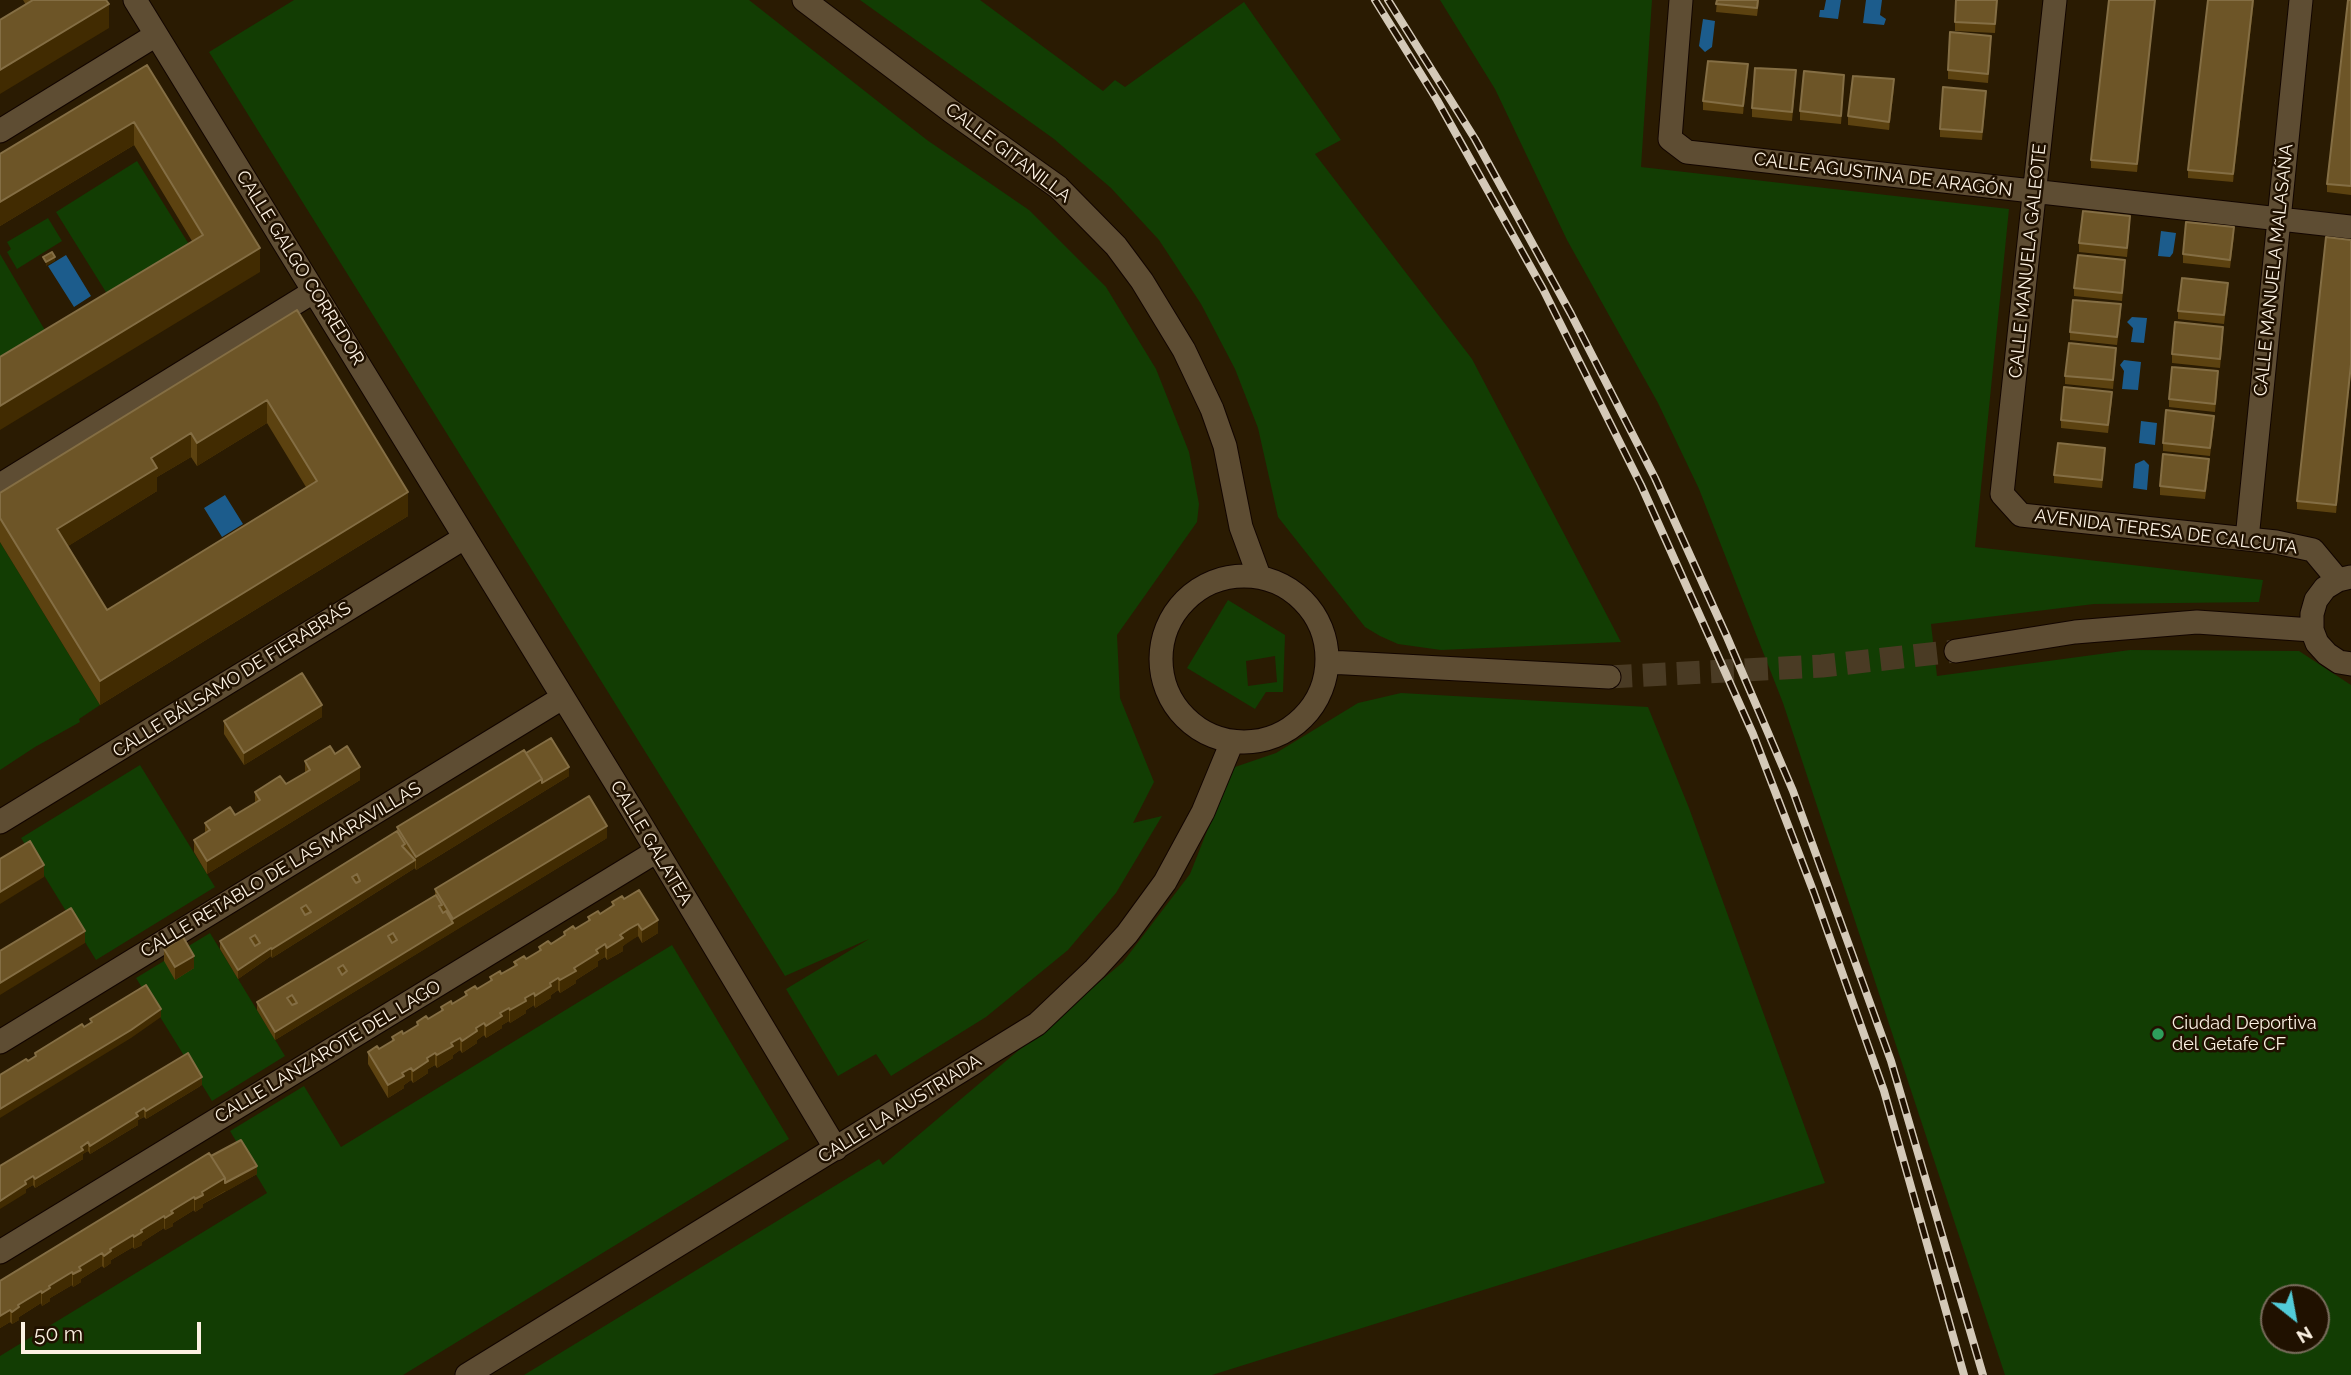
<!DOCTYPE html>
<meta charset="utf-8">
<style>
body{margin:0}
#map{position:relative;width:2351px;height:1375px;overflow:hidden;background:#2a1b02;font-family:Raleway,sans-serif}
canvas{display:block}
.north{position:absolute;left:2260px;top:1284px;width:70px;height:70px;box-sizing:border-box;background:#201100;border:2px solid #786b5b;border-radius:50%;rotate:149deg;font-size:19px;font-weight:700;line-height:28px;text-align:center;color:#fcf2e3}
.north::after{content:'';display:block;margin:auto;width:24px;height:32px;background:#52cbd8;clip-path:polygon(50% 0,100% 100%,50% 72%,0 100%)}
.scale{position:absolute;left:21px;top:1322px;width:180px;height:32px;box-sizing:border-box;border:4px solid #fcf2e3;border-top:0;padding-left:9px;font-size:21px;line-height:24px;white-space:nowrap;color:#fcf2e3;-webkit-text-stroke:5px #201100;paint-order:stroke}
</style>
<div id="map">
<canvas width="2351" height="1375"></canvas>
<div class="north">N</div>
<div class="scale">50 m</div>
</div>
<script>
const c = document.querySelector('canvas').getContext('2d');
c.lineJoin = 'round';
function paint(path, color) { c.fillStyle = color; c.fill(path, 'evenodd'); }
const toPath = rows => new Path2D(rows.map(r => 'M' + r).join(''));
function trace(path, color, width, dash) { c.strokeStyle = color; c.lineWidth = width; c.lineCap = dash ? 'butt' : 'round'; c.setLineDash(dash || []); c.stroke(path); }
function drawText(font, color, halo, rows, align = 'center') {
  c.font = font + ' Raleway,sans-serif'; c.lineWidth = 5; c.setLineDash([]); c.textBaseline = 'middle'; c.strokeStyle = halo; c.fillStyle = color; for (const [text, x, y, turn = 0] of rows) {
    c.save(); c.translate(x, y); c.rotate((+turn || 0) * Math.PI / 180); c.textAlign = isNaN(turn) ? turn : align; if (halo) c.strokeText(text, 0, 0); c.fillText(text, 0, 0); c.restore();
  }
}
paint(toPath([
 [294,0,749,0,927,140,1029,210,1106,287,1156,369,1189,452,1199,504,1197,522,1117,635,1120,698,1154,782,1133,823,1162,816,1116,893,1068,950,986,1017,891,1076,876,1054,838,1076,786,989,869,939,785,976,209,52],
 [860,0,980,0,1103,91,1115,80,1125,87,1244,2,1341,140,1315,154,1472,359,1621,642,1441,650,1398,644,1380,636,1365,627,1278,517,1258,428,1235,369,1201,304,1159,240,1111,188,1054,139],
 [1440,0,1652,0,1641,167,2009,209,1975,547,2263,580,2259,602,2094,604,1931,624,1937,676,2130,650,2299,651,2351,685,2351,1375,2005,1375,1783,703,1699,489,1658,403,1567,240,1495,89],
 [2316,1298,2316,1340,2274,1340,2274,1298],
 [137,161,195,254,114,305,56,212],
 [48,218,62,241,17,269,7,252,11,249,7,242],
 [0,254,49,337,0,367],
 [0,542,100,705,79,719,80,722,35,747,0,770],
 [1228,600,1285,635,1283,692,1266,692,1255,709,1187,668],
 [1275,656,1277,682,1248,686,1246,661],
 [1401,693,1648,707,1689,808,1825,1183,1212,1375,524,1375,879,1159,883,1165,1123,962,1190,874,1232,768,1276,753,1358,703],
 [140,765,215,887,96,960,21,838],
 [210,933,285,1056,212,1101,136,978],
 [672,945,789,1139,403,1375,0,1375,0,1356,267,1193,230,1131,304,1086,341,1147]
]), '#123d03');
paint(toPath([
 [1826,0,1841,0,1838,19,1819,17,1820,10,1824,10],
 [1866,0,1882,0,1880,15,1886,19,1884,25,1863,23],
 [1703,19,1715,21,1712,47,1705,52,1699,46],
 [2161,231,2176,233,2173,253,2170,257,2158,256],
 [66,255,91,296,74,307,48,266],
 [2132,317,2147,318,2144,343,2131,342,2133,328,2127,322],
 [2124,360,2141,362,2138,390,2122,389,2124,371,2120,365],
 [2141,421,2157,423,2155,445,2139,443],
 [2144,460,2149,465,2147,490,2133,488,2135,464],
 [225,495,243,524,222,537,204,508]
]), '#1c5c8c');
trace(toPath([
 [1609,677,1822,666,1956,651]
]), '#4a3b24', 23, [23, 11]);
const minor = toPath([
 [135,0,636,816,836,1149],
 [804,0,951,111,1058,187,1116,246,1142,281,1184,350,1212,409,1225,446,1241,527,1259,576],
 [1681,0,1670,139,1687,152,2351,227],
 [2055,0,2002,494,2021,515,2276,542,2313,550,2338,580],
 [0,131,156,35],
 [0,485,313,292],
 [2247,539,2301,0],
 '1161 659a83 83 0 1 1 166 0a83 83 0 1 1-166 0Z',
 [2351,577,2338,580,2325,588,2316,600,2312,614,2312,630,2317,643,2327,654,2339,662,2351,664],
 [1956,651,2075,632,2197,622,2312,630],
 [1328,662,1609,677],
 [0,822,464,538],
 [0,1042,562,698],
 [0,1252,657,851],
 [467,1375,1037,1024,1095,969,1127,934,1165,882,1203,812,1232,742]
]);
trace(minor, '#120500', 25);
trace(minor, '#5e4d33', 23);
const rail = toPath([
 [1375,0,1437,100,1543,289,1641,485,1753,734,1814,893,1884,1091,1964,1375],
 [1388,0,1475,139,1571,314,1655,478,1727,637,1793,791,1891,1061,1983,1375]
]);
trace(rail, '#d4c9b8', 8);
trace(rail, '#201100', 5, [16]);
paint(toPath([
 [23,0,106,0,109,28,26,5],
 [1717,0,1759,0,1757,16,1716,12],
 [1997,0,1995,33,1955,31,1955,22],
 [2109,0,2155,0,2137,172,2091,168,2091,160],
 [2208,0,2254,0,2233,182,2188,178,2188,170],
 [2351,0,2351,195,2327,192,2327,184],
 [1991,44,1988,83,1948,79,1948,70],
 [147,65,260,272,192,241,134,145,0,226,0,154],
 [1748,72,1743,114,1703,110,1703,101],
 [1796,79,1792,121,1752,117,1752,108],
 [1844,83,1841,124,1800,120,1800,111],
 [1894,88,1889,130,1848,125,1848,116],
 [1986,99,1982,140,1940,137,1940,129],
 [2130,224,2127,257,2079,252,2079,243],
 [2234,236,2230,268,2183,263,2183,254],
 [2351,240,2351,372,2336,513,2297,509,2297,501],
 [2125,269,2122,301,2074,296,2074,288],
 [2228,291,2224,324,2178,319,2178,311],
 [297,310,408,516,100,705,0,542,0,493],
 [267,423,306,487,107,610,68,546,157,491,157,477,191,457,197,466],
 [2121,313,2117,345,2070,340,2070,332],
 [2223,336,2220,368,2172,363,2172,354],
 [2116,357,2113,389,2065,384,2065,376],
 [2218,380,2215,412,2169,407,2169,399],
 [2112,401,2108,433,2061,428,2061,420],
 [2214,424,2210,456,2163,451,2163,443],
 [2105,457,2102,488,2054,483,2054,475],
 [2209,468,2205,499,2160,495,2160,486],
 [322,717,244,765,224,734,224,721],
 [526,753,569,776,416,870,415,868,272,958,271,956,238,979,220,949,220,941,397,832,397,827],
 [335,754,360,780,207,874,194,852,194,840,205,833,205,823,235,815,255,803,255,792,286,784,305,773,305,761],
 [607,838,275,1040,257,1010,257,1002,435,895,435,889],
 [624,899,658,933,642,943,638,936,629,941,623,946,623,951,607,960,605,957,598,961,598,966,576,980,576,983,560,993,558,990,551,995,551,998,535,1008,534,1005,526,1010,526,1013,510,1023,509,1021,502,1025,502,1028,486,1038,484,1035,477,1040,477,1043,462,1053,460,1050,453,1055,453,1058,437,1068,435,1065,428,1069,428,1073,413,1083,411,1080,404,1085,404,1088,388,1098,368,1064,368,1052,379,1049,392,1041,392,1037,403,1034,417,1026,417,1022,428,1019,441,1011,441,1007,452,1004,465,996,465,992,477,989,490,981,490,977,501,974,514,966,514,962,526,959,539,951,539,947,551,944,564,936,564,932,575,929,588,921,588,917,600,914,612,906,612,902],
 [164,949,194,968,175,980,164,961],
 [202,1085,146,1119,144,1117,138,1120,138,1125,90,1154,88,1151,84,1153,83,1154,83,1159,35,1188,33,1185,26,1189,26,1193,0,1166],
 [211,1156,257,1174,203,1204,203,1207,195,1212,194,1210,173,1223,173,1226,165,1230,164,1228,142,1242,142,1245,134,1249,133,1247,111,1260,111,1263,104,1268,102,1266,81,1279,81,1282,73,1287,72,1285,50,1298,50,1301,42,1306,41,1303,19,1317,19,1320,12,1324,10,1322,0,1328,0,1281]
]), '#5c4210');
paint(toPath([
 [2155,0,2137,172,2137,164],
 [2253,0,2254,0,2233,182,2233,174],
 [109,4,109,28,0,94,0,70],
 [1748,64,1748,72,1743,114,1743,106],
 [1894,79,1894,88,1889,130,1889,122],
 [134,122,134,145,0,226,0,202],
 [260,248,260,272,0,430,0,406],
 [55,257,55,261,46,266,46,262],
 [2351,364,2351,372,2336,513,2336,505],
 [267,400,267,423,197,466,197,443],
 [191,433,191,457,157,477,157,491,57,553,57,529,151,458],
 [408,492,408,516,100,705,100,681],
 [322,705,322,717,244,765,244,753],
 [360,767,360,780,207,874,207,861],
 [569,767,569,776,416,870,416,857,542,779],
 [607,826,607,838,453,932,453,919],
 [415,860,415,868,272,958,272,949],
 [44,865,44,877,0,904,0,892],
 [658,920,658,933,642,943,642,930],
 [453,923,453,932,275,1040,275,1032],
 [638,924,638,936,623,946,623,951,607,960,607,948,620,935],
 [85,931,85,943,0,995,0,983],
 [605,944,605,957,598,961,598,966,576,980,576,983,560,993,560,980,596,950],
 [271,948,271,956,238,979,238,970],
 [194,956,194,968,175,980,175,967],
 [558,978,558,990,551,995,551,998,535,1008,535,996],
 [534,993,534,1005,526,1010,526,1013,510,1023,510,1010,525,998],
 [509,1008,509,1021,502,1025,502,1028,486,1038,486,1026,500,1013],
 [161,1009,161,1017,131,1038,0,1118,0,1109],
 [484,1023,484,1035,477,1040,477,1043,462,1053,462,1041,476,1028],
 [460,1038,460,1050,453,1055,453,1058,437,1068,437,1055,451,1043],
 [435,1053,435,1065,428,1069,428,1073,413,1083,413,1071,427,1058],
 [411,1068,411,1080,404,1085,404,1088,388,1098,388,1085,402,1073],
 [202,1077,202,1085,146,1119,146,1111],
 [144,1108,144,1117,138,1120,138,1125,90,1154,90,1146],
 [88,1142,88,1151,83,1154,83,1159,35,1188,35,1179],
 [257,1166,257,1174,225,1192,225,1183],
 [33,1176,33,1185,26,1189,26,1193,0,1209,0,1201,25,1181],
 [225,1178,225,1191,203,1204,203,1207,195,1212,195,1199,202,1192],
 [194,1197,194,1210,173,1223,173,1226,165,1230,165,1218,171,1211],
 [164,1216,164,1228,142,1242,142,1245,134,1249,134,1237,141,1230],
 [133,1235,133,1247,111,1260,111,1263,104,1268,104,1256,110,1249],
 [102,1253,102,1266,81,1279,81,1282,73,1287,73,1274,79,1267],
 [72,1272,72,1285,50,1298,50,1301,42,1306,42,1293,49,1286],
 [41,1291,41,1303,19,1317,19,1320,12,1324,12,1312,18,1305],
 [10,1310,10,1322,0,1328,0,1316]
]), '#412b01');
const building = toPath([
 [33,0,106,0,109,4,0,70,0,20,33,0],
 [1717,0,1758,0,1757,8,1716,4,1717,0],
 [1956,0,1997,0,1995,24,1955,22,1956,0],
 [2109,0,2155,0,2137,164,2091,160,2109,0],
 [2208,0,2253,0,2233,174,2188,170,2208,0],
 [2348,0,2351,0,2351,186,2327,184,2348,0],
 [1950,32,1991,36,1988,74,1948,70,1950,32],
 [1708,61,1748,64,1743,106,1703,101,1708,61],
 [147,65,260,248,0,406,0,357,203,235,134,122,0,202,0,154,147,65],
 [1755,68,1796,70,1792,112,1752,108,1755,68],
 [1804,71,1844,75,1841,116,1800,111,1804,71],
 [1853,76,1894,79,1889,122,1848,116,1853,76],
 [1943,87,1986,91,1982,132,1940,129,1943,87],
 [2083,211,2130,216,2127,248,2079,243,2083,211],
 [2186,222,2234,227,2230,260,2183,254,2186,222],
 [2326,237,2351,240,2351,364,2336,505,2297,501,2326,237],
 [52,252,55,257,46,262,43,257,52,252],
 [2078,255,2125,260,2122,293,2074,288,2078,255],
 [2182,278,2228,283,2224,315,2178,311,2182,278],
 [2073,300,2121,304,2117,337,2070,332,2073,300],
 [297,310,408,492,100,681,0,518,0,493,297,310],
 [267,400,317,481,107,610,57,529,157,468,151,458,191,433,197,443,267,400],
 [2175,322,2223,327,2220,359,2172,354,2175,322],
 [2069,343,2116,348,2113,380,2065,376,2069,343],
 [2172,367,2218,371,2215,404,2169,399,2172,367],
 [2064,387,2112,392,2108,425,2061,420,2064,387],
 [2166,410,2214,416,2210,448,2163,443,2166,410],
 [2058,443,2105,448,2102,480,2054,475,2058,443],
 [2163,454,2209,459,2205,491,2160,486,2163,454],
 [302,673,322,705,244,753,224,721,302,673],
 [551,738,569,767,542,783,542,779,526,753,551,738],
 [330,746,335,754,347,746,360,767,207,861,194,840,210,830,205,823,230,807,235,815,260,800,255,792,280,776,286,784,310,770,305,761,330,746],
 [524,750,542,779,416,857,397,827,524,750],
 [589,796,607,826,453,919,435,889,589,796],
 [397,831,405,844,402,846,415,860,272,949,271,948,238,970,220,941,397,831],
 [357,874,360,881,356,883,352,877,357,874],
 [306,905,311,912,305,915,301,908,306,905],
 [255,935,260,943,255,946,250,938,255,935],
 [30,841,44,865,0,892,0,859,30,841],
 [639,890,658,920,642,930,638,924,629,929,620,935,623,938,607,948,605,944,596,950,598,953,574,968,576,971,560,980,558,978,550,983,551,986,535,996,534,993,525,998,526,1001,510,1010,509,1008,500,1013,502,1016,486,1026,484,1023,476,1028,477,1031,462,1041,460,1038,451,1043,453,1046,437,1055,435,1053,427,1058,428,1061,413,1071,411,1068,402,1073,404,1076,388,1085,368,1052,377,1046,379,1049,394,1040,392,1037,402,1031,403,1034,418,1025,417,1022,426,1016,428,1019,443,1010,441,1007,451,1001,452,1004,467,995,465,992,475,986,477,989,492,980,490,977,500,971,501,974,517,965,514,962,524,956,526,959,541,950,539,947,548,941,551,944,565,935,564,932,573,926,575,929,590,920,588,917,598,911,600,914,614,905,612,902,622,896,624,899,639,890],
 [436,895,442,905,439,906,443,913,446,911,453,923,275,1032,257,1002,436,895],
 [393,933,397,940,392,943,388,936,393,933],
 [343,965,347,971,342,975,338,968,343,965],
 [292,995,297,1003,292,1005,287,998,292,995],
 [71,908,85,931,0,983,0,951,71,908],
 [183,937,194,956,175,967,164,949,183,937],
 [146,985,161,1009,131,1030,0,1109,0,1075,26,1059,28,1061,36,1056,35,1053,82,1024,84,1027,92,1022,90,1019,146,985],
 [188,1053,202,1077,146,1111,144,1108,136,1113,138,1116,90,1146,88,1142,84,1145,81,1147,83,1150,35,1179,33,1176,25,1181,26,1184,0,1201,0,1166,188,1053],
 [241,1140,257,1166,225,1183,225,1178,211,1156,241,1140],
 [209,1153,225,1178,202,1192,203,1195,195,1199,194,1197,171,1211,173,1213,165,1218,164,1216,141,1230,142,1232,134,1237,133,1235,110,1249,111,1251,104,1256,102,1253,79,1267,81,1270,73,1274,72,1272,49,1286,50,1288,42,1293,41,1291,18,1305,19,1307,12,1312,10,1310,0,1316,0,1281,209,1153]
]);
paint(building, '#6d5527');
trace(building, '#846e44', 2);
for (const [x, y, r, color] of [
 [2158,1034,7,"#2e9e5b"]
]) { const dot = new Path2D(); dot.arc(x, y, r, 0, 2 * Math.PI); c.fillStyle = color; c.fill(dot); trace(dot, '#201100', 2.5); }
drawText('18px', '#fcf2e3', '#201100', [
 ["CALLE GITANILLA",1008,153,37],
 ["CALLE AGUSTINA DE ARAGÓN",1883,175,7],
 ["CALLE MANUELA GALEOTE",2028,261,-84],
 ["CALLE GALGO CORREDOR",300,268,58],
 ["CALLE MANUELA MALASAÑA",2274,270,-84],
 ["AVENIDA TERESA DE CALCUTA",2166,532,7],
 ["CALLE BÁLSAMO DE FIERABRÁS",232,680,-32],
 ["CALLE GALATEA",651,843,59],
 ["CALLE RETABLO DE LAS MARAVILLAS",281,870,-31],
 ["CALLE LANZAROTE DEL LAGO",328,1052,-31],
 ["CALLE LA AUSTRIADA",900,1109,-32]
]);
drawText('18px', '#fcf2e3', '#201100', [
 ["Ciudad Deportiva",2172,1024],
 ["del Getafe CF",2172,1045]
], 'left');
</script>
